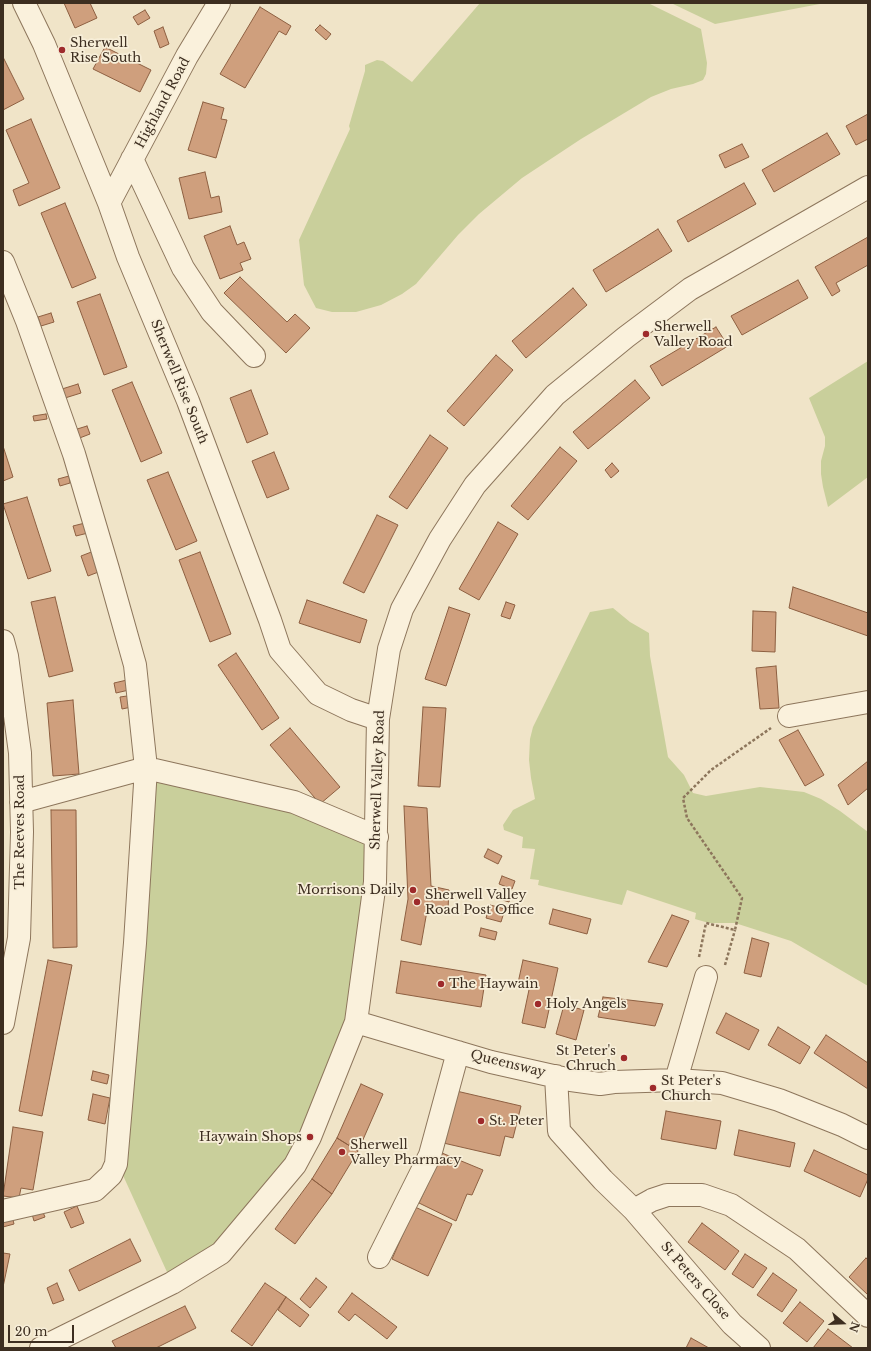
<!DOCTYPE html>
<style>
body{margin:0}
#map{position:relative;width:871px;height:1351px;overflow:hidden;background:#f0e4c8;font-family:"Libre Baskerville",serif}
canvas{display:block}
.frame{position:absolute;inset:0;border:4px solid #3d2e20;pointer-events:none}
.north{position:absolute;left:823px;top:1303px;width:40px;height:40px;-webkit-text-stroke:3px #f7eed8;paint-order:stroke;rotate:109deg;font-size:11px;font-weight:700;line-height:16px;text-align:center;color:#3d2e20}
.north::after{content:'';display:block;margin:auto;width:14px;height:18px;background:#3d2e20;clip-path:polygon(50% 0,100% 100%,50% 72%,0 100%)}
.scale{position:absolute;left:8px;top:1325px;width:66px;height:18px;box-sizing:border-box;border:2px solid #3d2e20;border-top:0;padding-left:5px;font-size:12px;line-height:14px;white-space:nowrap;color:#3d2e20;-webkit-text-stroke:3px #f7eed8;paint-order:stroke}
</style>
<div id="map">
<canvas width="871" height="1351"></canvas>
<div class="frame"></div>
<div class="north">N</div>
<div class="scale">20 m</div>
</div>
<script>
const c = document.querySelector('canvas').getContext('2d');
c.lineJoin = 'round';
function paint(path, color) { c.fillStyle = color; c.fill(path, 'evenodd'); }
const toPath = rows => new Path2D(rows.map(r => 'M' + r).join(''));
function trace(path, color, width, dash) { c.strokeStyle = color; c.lineWidth = width; c.lineCap = dash ? 'butt' : 'round'; c.setLineDash(dash || []); c.stroke(path); }
function drawText(font, color, halo, rows, align = 'center') {
  c.font = font + ' "Libre Baskerville",serif'; c.lineWidth = 3.5; c.setLineDash([]); c.textBaseline = 'middle'; c.strokeStyle = halo; c.fillStyle = color; for (const [text, x, y, turn = 0] of rows) {
    c.save(); c.translate(x, y); c.rotate((+turn || 0) * Math.PI / 180); c.textAlign = isNaN(turn) ? turn : align; if (halo) c.strokeText(text, 0, 0); c.fillText(text, 0, 0); c.restore();
  }
}
paint(toPath([
 [480,3,648,3,701,29,707,63,706,74,703,80,693,84,671,89,651,97,581,139,522,178,479,214,458,235,416,284,402,294,381,305,356,312,332,312,316,308,304,285,299,240,350,129,349,126,365,71,365,65,377,60,383,61,412,82],
 [671,3,825,3,715,24],
 [868,361,868,477,828,507,823,487,821,474,821,461,825,446,825,437,809,398],
 [613,608,630,622,649,633,650,656,668,757,684,775,693,793,706,796,760,787,804,792,821,799,840,811,868,832,868,986,791,941,735,923,709,923,695,919,696,913,627,890,622,905,538,885,539,880,530,879,535,849,522,848,523,837,504,830,503,825,513,810,535,799,531,778,529,760,530,739,533,727,590,612],
 [154,780,271,802,377,845,356,1022,310,1137,261,1205,172,1283,121,1171]
]), '#c9cf9b');
const building = toPath([
 [64,3,90,3,97,18,75,28,64,3],
 [260,7,291,26,286,35,279,31,245,88,220,74,260,7],
 [145,10,150,18,138,25,133,17,145,10],
 [320,25,331,34,326,40,315,30,320,25],
 [163,27,169,44,160,48,154,31,163,27],
 [105,47,151,70,140,92,93,69,105,47],
 [3,57,24,99,3,110,3,57],
 [203,102,224,108,221,119,227,120,216,158,188,150,203,102],
 [868,114,868,139,856,145,846,126,868,114],
 [31,119,60,188,19,206,13,190,29,183,6,130,31,119],
 [827,133,840,154,774,192,762,170,827,133],
 [742,144,749,157,725,168,719,155,742,144],
 [205,172,211,198,219,196,222,212,189,219,179,178,205,172],
 [744,183,756,204,688,242,677,221,744,183],
 [65,203,96,278,72,288,41,213,65,203],
 [230,226,237,245,244,242,251,259,240,263,243,270,220,279,204,236,230,226],
 [658,229,672,251,606,292,593,270,658,229],
 [868,237,868,265,836,283,840,291,832,296,815,267,868,237],
 [240,277,287,322,295,314,310,328,286,353,224,293,240,277],
 [798,280,808,298,742,335,731,316,798,280],
 [573,288,587,305,526,358,512,341,573,288],
 [100,294,127,367,104,375,77,302,100,294],
 [51,313,54,322,41,326,38,317,51,313],
 [716,327,728,346,662,386,650,366,716,327],
 [496,355,513,370,464,426,447,411,496,355],
 [635,380,650,398,588,449,573,432,635,380],
 [132,382,162,453,141,462,112,390,132,382],
 [78,384,81,393,65,398,62,389,78,384],
 [251,390,268,434,247,443,230,398,251,390],
 [46,414,47,419,34,421,33,416,46,414],
 [87,426,90,434,77,439,74,430,87,426],
 [430,435,448,448,407,509,389,497,430,435],
 [3,446,13,477,3,481,3,446],
 [560,447,577,461,528,520,511,506,560,447],
 [274,452,289,489,267,498,252,461,274,452],
 [612,463,619,471,611,478,605,470,612,463],
 [168,472,197,541,176,550,147,480,168,472],
 [69,476,70,483,60,486,58,479,69,476],
 [27,497,51,571,28,579,3,504,27,497],
 [377,515,398,525,364,593,343,583,377,515],
 [498,522,518,534,479,600,459,589,498,522],
 [85,523,88,533,76,536,73,526,85,523],
 [94,551,101,571,88,576,81,556,94,551],
 [200,552,231,634,210,642,179,560,200,552],
 [793,587,868,613,868,636,789,608,793,587],
 [55,597,73,671,49,677,31,602,55,597],
 [307,600,367,620,360,643,299,623,307,600],
 [506,602,515,605,510,619,501,616,506,602],
 [449,607,470,614,446,686,425,679,449,607],
 [753,611,776,612,775,652,752,651,753,611],
 [236,653,279,718,262,730,218,665,236,653],
 [776,666,779,708,760,709,756,668,776,666],
 [127,680,129,690,116,693,114,683,127,680],
 [134,695,136,706,122,709,120,697,134,695],
 [73,700,79,774,53,776,47,703,73,700],
 [423,707,446,708,440,787,418,786,423,707],
 [290,728,340,787,320,804,270,745,290,728],
 [798,730,824,775,805,786,779,740,798,730],
 [868,761,868,788,848,805,838,785,868,761],
 [404,806,427,808,431,886,449,890,448,909,427,911,421,945,401,940,408,899,404,806],
 [51,810,76,810,77,947,53,948,51,810],
 [488,849,502,856,498,864,484,857,488,849],
 [502,876,515,881,512,889,499,884,502,876],
 [498,891,511,895,509,902,496,898,498,891],
 [490,905,505,909,501,922,486,918,490,905],
 [553,909,591,919,587,934,549,924,553,909],
 [672,915,689,921,667,967,648,962,672,915],
 [481,928,497,932,495,940,479,936,481,928],
 [752,938,769,943,761,977,744,973,752,938],
 [48,960,72,965,42,1116,19,1111,48,960],
 [523,960,558,968,545,1028,522,1023,530,985,518,983,523,960],
 [401,961,486,975,481,1007,396,993,401,961],
 [603,997,663,1004,655,1026,598,1017,603,997],
 [564,1005,584,1010,576,1040,556,1034,564,1005],
 [726,1013,759,1030,749,1050,716,1033,726,1013],
 [778,1027,810,1047,800,1064,768,1045,778,1027],
 [826,1035,868,1063,868,1089,814,1053,826,1035],
 [93,1071,109,1075,107,1084,91,1080,93,1071],
 [361,1084,383,1094,358,1151,337,1138,361,1084],
 [452,1090,521,1106,513,1138,505,1136,500,1156,439,1142,452,1090],
 [93,1094,110,1098,105,1124,88,1120,93,1094],
 [666,1111,721,1121,716,1149,661,1139,666,1111],
 [13,1127,43,1132,33,1190,21,1188,19,1198,3,1196,13,1127],
 [739,1130,795,1143,790,1167,734,1155,739,1130],
 [337,1138,358,1151,332,1194,312,1179,337,1138],
 [814,1150,868,1175,868,1179,860,1197,804,1171,814,1150],
 [442,1153,483,1170,472,1195,467,1194,456,1221,419,1203,442,1153],
 [312,1179,332,1194,295,1244,275,1229,312,1179],
 [77,1206,84,1223,71,1228,64,1212,77,1206],
 [415,1207,452,1224,428,1276,392,1259,415,1207],
 [42,1210,45,1217,34,1221,32,1214,42,1210],
 [12,1216,14,1224,3,1227,3,1219,12,1216],
 [702,1223,739,1251,725,1270,688,1242,702,1223],
 [130,1239,141,1261,79,1291,69,1270,130,1239],
 [3,1253,10,1254,3,1287,3,1253],
 [745,1254,767,1268,753,1288,732,1274,745,1254],
 [866,1258,868,1260,868,1295,849,1277,866,1258],
 [773,1273,797,1290,782,1312,757,1295,773,1273],
 [316,1278,327,1287,310,1308,300,1299,316,1278],
 [57,1283,64,1300,53,1304,47,1288,57,1283],
 [265,1283,286,1297,252,1346,231,1331,265,1283],
 [352,1293,397,1327,387,1339,355,1314,349,1321,338,1312,352,1293],
 [286,1297,309,1315,300,1327,278,1310,286,1297],
 [800,1302,824,1321,807,1342,783,1323,800,1302],
 [185,1306,196,1328,156,1348,116,1348,112,1341,185,1306],
 [828,1329,853,1348,813,1348,828,1329],
 [691,1338,709,1348,686,1348,691,1338]
]);
paint(building, '#cf9f7d');
trace(building, '#8d5f41', 1);
const minor = toPath([
 [24,3,44,44,109,203,128,257,188,401,270,620,280,650,318,694,351,710,378,719],
 [132,159,183,268,212,312,254,356],
 [109,203,187,56,219,3],
 [3,262,27,321,74,454,108,569,135,665,146,768,135,943,116,1164,111,1175,95,1190,3,1211],
 [3,641,7,656,20,753,22,832,19,938,3,1023],
 [789,716,868,702],
 [21,802,146,768,294,802,377,837],
 [356,1022,491,1062,571,1080,600,1084,614,1082,676,1080,722,1083,779,1100,842,1125,868,1138],
 [556,1076,559,1131,603,1180,634,1210,652,1200,667,1195,702,1195,731,1205,797,1249,868,1316],
 [676,1080,706,977],
 [634,1210,732,1324,759,1348],
 [379,1257,430,1155,458,1052],
 [41,1348,172,1283,221,1253,295,1165,310,1137,356,1022,375,882,378,719,389,649,402,609,440,539,475,485,555,395,626,337,690,289,868,187]
]);
trace(minor, '#8d765c', 24);
trace(toPath([
 [699,957,706,923,735,930,742,898,687,818,683,798,711,770,771,728],
 [725,965,735,930]
]), '#8d765c', 2.5, [3, 2]);
trace(minor, '#faf1dc', 22);
for (const [x, y, r, color] of [
 [62,50,4,"#9e2a2b"],
 [646,334,4,"#9e2a2b"],
 [413,890,4,"#9e2a2b"],
 [417,902,4,"#9e2a2b"],
 [441,984,4,"#9e2a2b"],
 [538,1004,4,"#9e2a2b"],
 [624,1058,4,"#9e2a2b"],
 [653,1088,4,"#9e2a2b"],
 [481,1121,4,"#9e2a2b"],
 [310,1137,4,"#9e2a2b"],
 [342,1152,4,"#9e2a2b"]
]) { const dot = new Path2D(); dot.arc(x, y, r, 0, 2 * Math.PI); c.fillStyle = color; c.fill(dot); trace(dot, '#f7eed8', 1.5); }
drawText('13px', '#3d2e20', '#f7eed8', [
 ["Sherwell",70,43],
 ["Rise South",70,58],
 ["Sherwell",654,327],
 ["Valley Road",654,342],
 ["Morrisons Daily",405,890,"right"],
 ["Sherwell Valley",425,895],
 ["Road Post Office",425,910],
 ["The Haywain",449,984],
 ["Holy Angels",546,1004],
 ["St Peter's",616,1051,"right"],
 ["Chruch",616,1066,"right"],
 ["St Peter's",661,1081],
 ["Church",661,1096],
 ["St. Peter",489,1121],
 ["Haywain Shops",302,1137,"right"],
 ["Sherwell",350,1145],
 ["Valley Pharmacy",350,1160]
], 'left');
drawText('13px', '#3d2e20', '#f7eed8', [
 ["Highland Road",163,103,-62],
 ["Sherwell Rise South",179,382,68],
 ["Sherwell Valley Road",378,780,-88],
 ["The Reeves Road",20,832,-90],
 ["Queensway",508,1064,14],
 ["St Peters Close",695,1281,49]
]);
</script>
